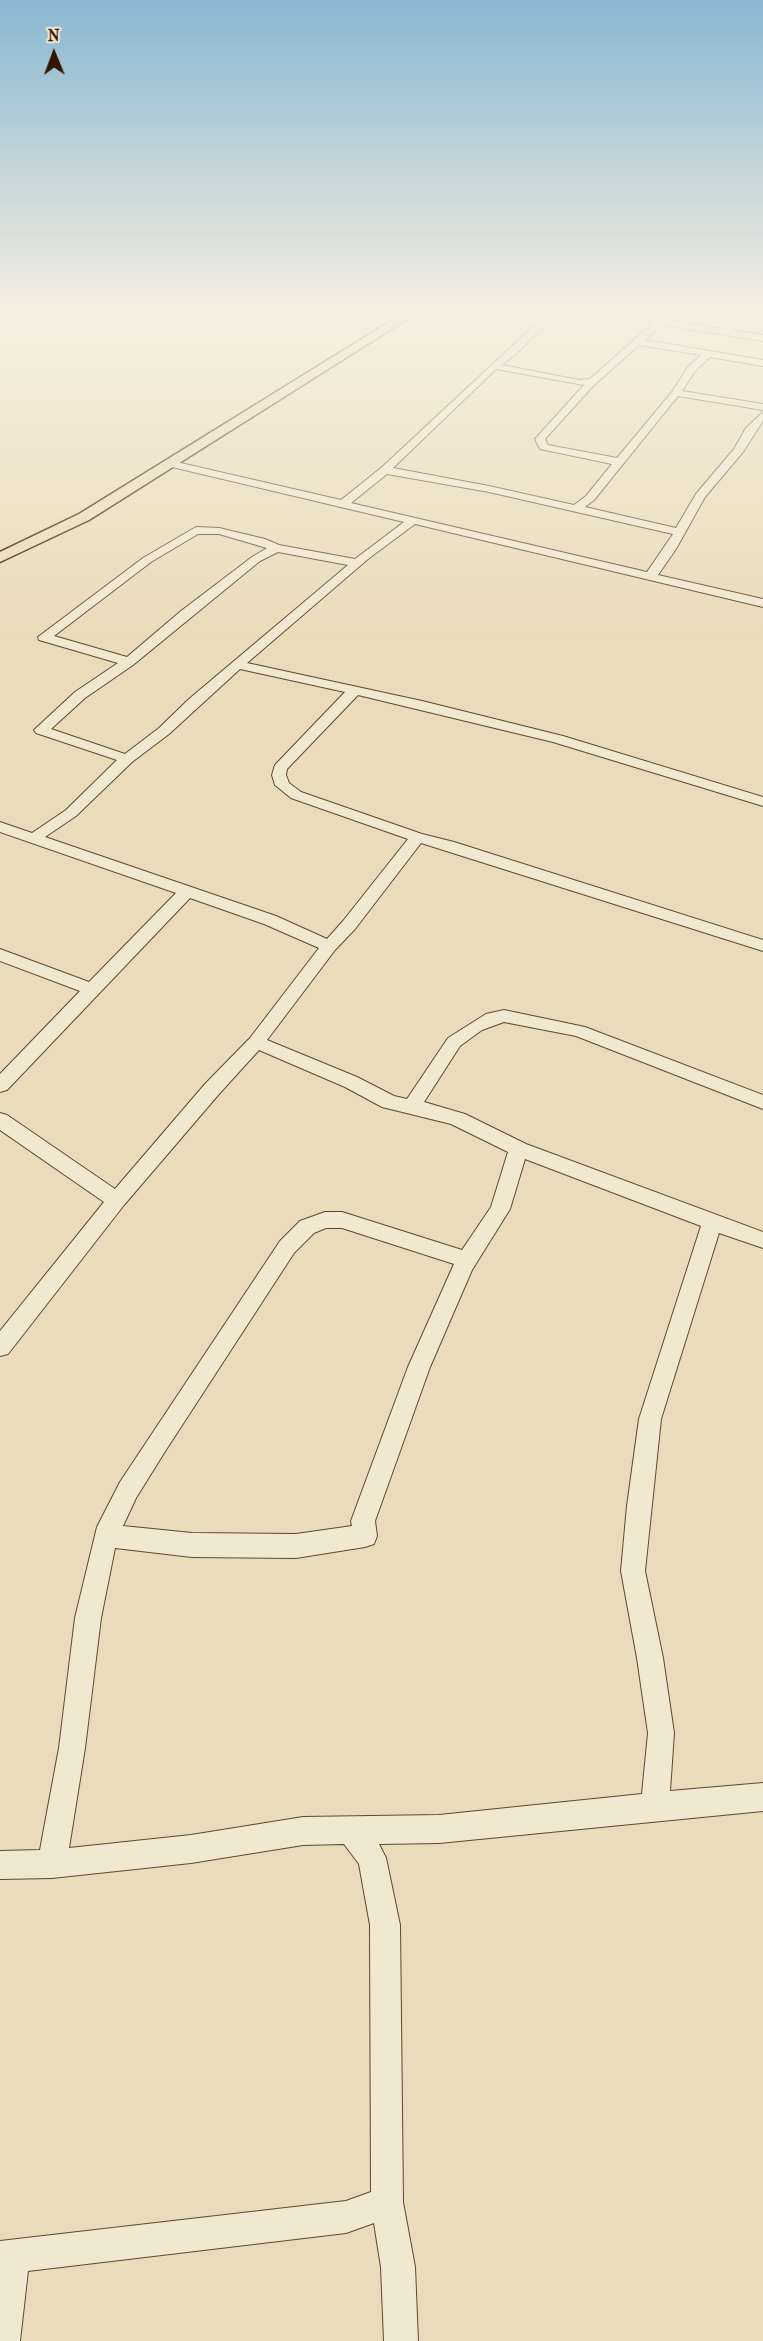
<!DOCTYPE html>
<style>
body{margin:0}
#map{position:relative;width:763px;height:2341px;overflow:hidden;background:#eadbba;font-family:"IM FELL French Canon",serif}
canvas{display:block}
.north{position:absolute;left:24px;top:24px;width:60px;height:60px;-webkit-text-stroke:4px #f1e8d2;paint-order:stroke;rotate:359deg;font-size:16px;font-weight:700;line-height:24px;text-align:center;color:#341600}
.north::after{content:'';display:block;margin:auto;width:21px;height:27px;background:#341600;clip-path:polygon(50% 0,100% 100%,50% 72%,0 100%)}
</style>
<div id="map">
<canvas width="763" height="2341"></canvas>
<div class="north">N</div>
</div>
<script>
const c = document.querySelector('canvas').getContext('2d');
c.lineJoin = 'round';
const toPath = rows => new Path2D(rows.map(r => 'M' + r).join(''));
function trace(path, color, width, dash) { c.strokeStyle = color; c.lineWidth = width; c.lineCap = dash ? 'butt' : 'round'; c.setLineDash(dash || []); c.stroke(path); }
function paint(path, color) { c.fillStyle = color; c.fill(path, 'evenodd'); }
const minor = toPath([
 [550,311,559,311,518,352,502,365,579,380,590,379,653,323,589,311,612,311,723,329,736,311,745,311,731,330,763,335,763,341,662,325,645,340,763,360,763,366,710,357,695,371,682,391,763,404,763,410,678,396,594,500,585,507,676,528,696,494,734,449,746,428,763,412,763,421,743,452,705,497,676,549,658,575,763,599,763,607,415,524,368,559,247,663,422,701,563,736,763,797,763,806,553,742,358,695,287,769,286,775,289,783,301,792,422,834,454,842,763,940,763,951,421,843,355,929,335,950,267,1040,357,1077,394,1096,407,1099,448,1038,486,1014,504,1010,585,1027,763,1095,763,1109,576,1036,504,1022,482,1030,460,1046,424,1102,465,1114,526,1144,763,1232,763,1248,719,1233,661,1419,645,1571,663,1658,674,1733,670,1791,763,1783,763,1811,439,1843,379,1844,386,1858,400,1925,403,2202,415,2267,418,2341,384,2341,381,2267,374,2223,346,2233,28,2271,20,2341,0,2341,0,2241,346,2201,371,2192,370,1925,359,1864,344,1844,303,1845,191,1863,52,1878,0,1879,0,1851,40,1850,59,1748,75,1618,97,1527,120,1482,280,1241,300,1221,325,1212,342,1212,462,1250,491,1207,508,1152,451,1124,382,1107,345,1087,259,1050,219,1094,124,1205,8,1354,0,1356,0,1331,104,1202,0,1130,0,1113,7,1115,115,1189,205,1084,250,1038,319,948,264,924,190,898,7,1090,0,1092,0,1074,80,991,0,961,0,949,89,982,176,893,0,832,0,822,32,833,66,810,117,760,36,733,34,730,75,692,118,663,39,640,38,637,143,558,196,527,219,528,265,539,279,545,355,559,404,522,172,467,167,464,172,461,341,500,381,468,550,311],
 [639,345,701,355,688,367,672,392,617,458,548,445,545,439,593,386,639,345],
 [496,369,584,385,535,439,540,449,612,464,586,496,574,505,489,486,393,468,496,369],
 [387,474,489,492,673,534,647,572,351,503,387,474],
 [198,534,219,534,267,548,252,557,181,611,127,657,54,636,151,562,198,534],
 [278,552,348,565,189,699,159,728,125,754,51,729,85,698,133,665,260,561,278,552],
 [240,669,345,692,275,765,272,775,275,785,291,798,408,839,343,921,327,939,276,916,45,837,76,816,132,762,169,734,240,669],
 [525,1159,701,1226,639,1419,627,1506,621,1571,637,1658,648,1733,642,1794,439,1815,303,1817,191,1835,69,1848,85,1748,101,1618,115,1548,192,1557,296,1558,365,1547,374,1544,377,1536,375,1521,430,1367,472,1270,510,1209,525,1159],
 [326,1228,342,1228,454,1264,408,1367,351,1521,352,1526,296,1534,192,1533,123,1526,136,1498,164,1453,294,1253,314,1233,326,1228]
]);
const major = toPath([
 [407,311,420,311,89,520,0,562,0,552,79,514,407,311]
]);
trace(minor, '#62472e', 2);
trace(major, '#341600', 3);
paint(minor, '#f1e8d2');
paint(major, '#eadbba');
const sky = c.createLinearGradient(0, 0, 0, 639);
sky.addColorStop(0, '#88b7d2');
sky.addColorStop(0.49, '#f6efe0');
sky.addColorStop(1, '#f6efe000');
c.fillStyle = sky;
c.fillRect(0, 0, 763, 639);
</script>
